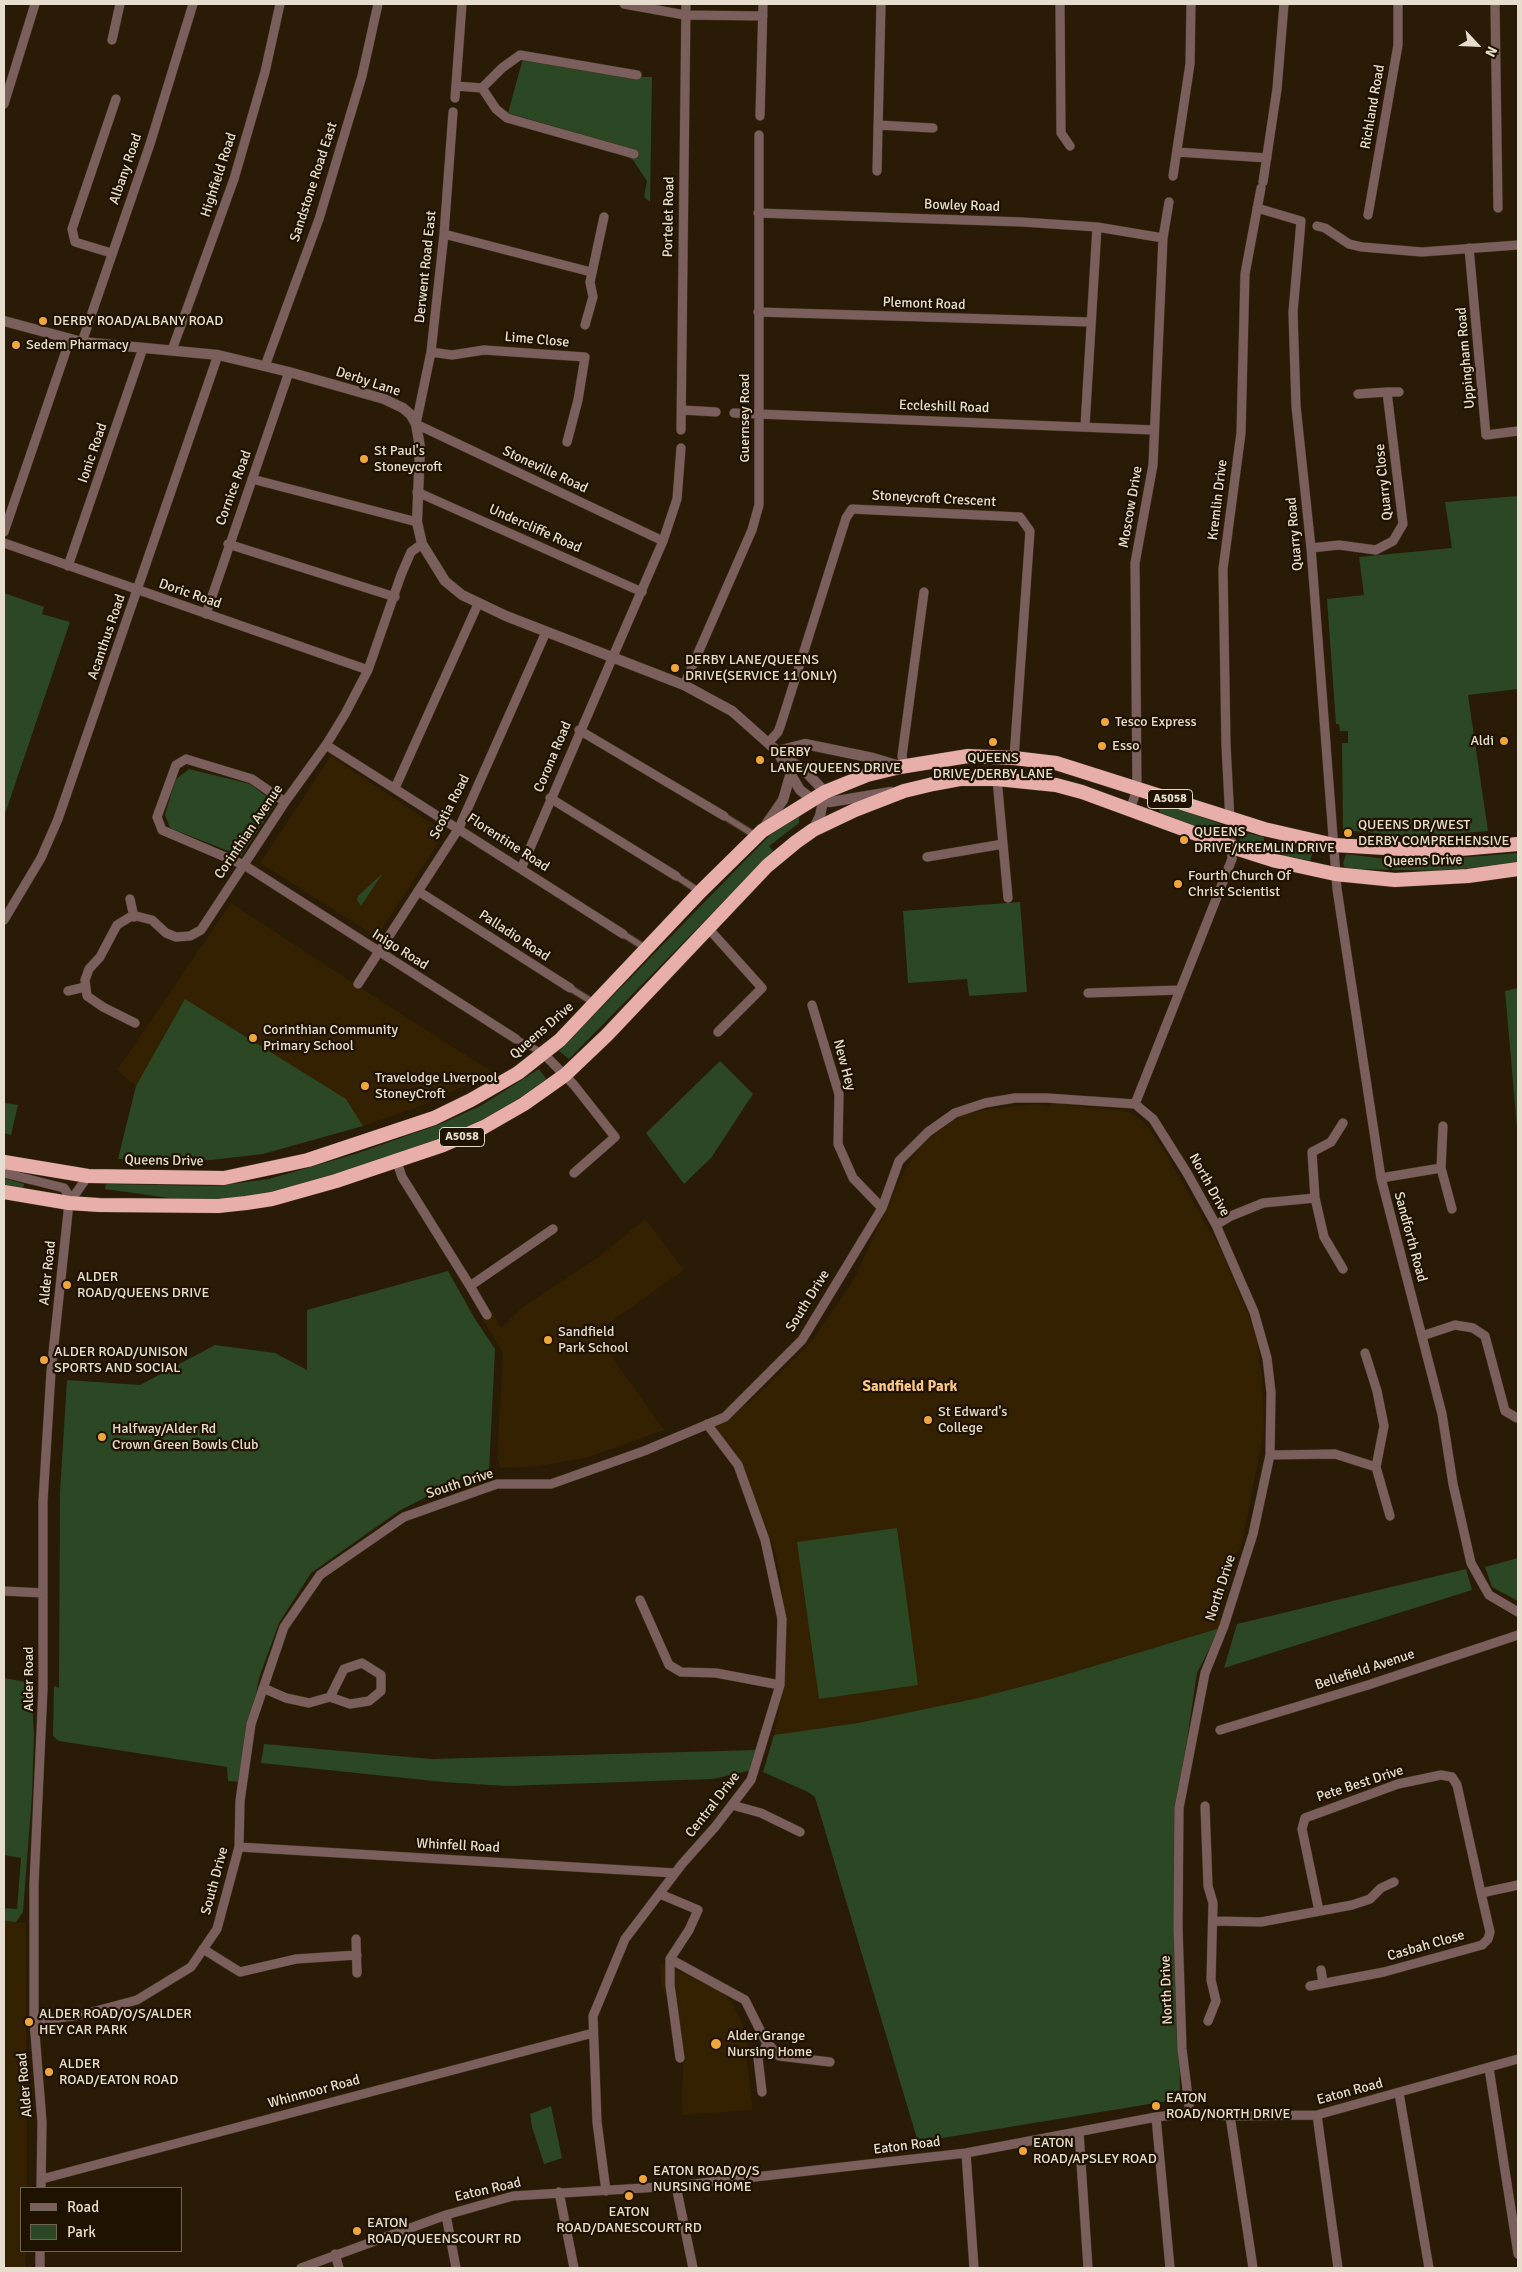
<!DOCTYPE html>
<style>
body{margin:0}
#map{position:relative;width:1522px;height:2272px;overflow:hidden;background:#291b05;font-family:Signika,sans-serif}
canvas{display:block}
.frame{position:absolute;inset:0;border:5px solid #e6ddcf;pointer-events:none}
.legend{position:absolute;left:20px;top:2187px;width:162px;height:65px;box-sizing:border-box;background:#1f1200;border:1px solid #6f6353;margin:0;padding:6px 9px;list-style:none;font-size:15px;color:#e6ddcf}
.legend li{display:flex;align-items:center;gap:10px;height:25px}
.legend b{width:25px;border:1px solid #6f6353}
.north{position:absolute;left:1452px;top:20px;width:50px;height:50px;-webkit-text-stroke:4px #1f1200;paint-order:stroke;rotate:115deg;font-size:14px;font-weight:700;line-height:20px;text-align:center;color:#e6ddcf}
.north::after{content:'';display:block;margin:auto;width:18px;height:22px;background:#e6ddcf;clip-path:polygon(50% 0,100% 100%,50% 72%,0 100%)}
</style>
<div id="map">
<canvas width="1522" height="2272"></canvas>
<div class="frame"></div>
<ul class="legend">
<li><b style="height:6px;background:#7b5f5c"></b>Road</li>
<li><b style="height:14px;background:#2b4723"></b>Park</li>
</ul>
<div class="north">N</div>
</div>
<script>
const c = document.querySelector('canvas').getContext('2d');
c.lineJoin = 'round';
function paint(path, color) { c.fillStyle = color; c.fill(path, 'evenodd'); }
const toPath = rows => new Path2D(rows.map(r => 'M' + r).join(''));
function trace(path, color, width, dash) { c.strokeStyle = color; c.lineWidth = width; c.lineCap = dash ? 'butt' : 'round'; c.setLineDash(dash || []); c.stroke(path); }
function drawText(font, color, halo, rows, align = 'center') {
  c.font = font + ' Signika,sans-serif'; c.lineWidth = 4.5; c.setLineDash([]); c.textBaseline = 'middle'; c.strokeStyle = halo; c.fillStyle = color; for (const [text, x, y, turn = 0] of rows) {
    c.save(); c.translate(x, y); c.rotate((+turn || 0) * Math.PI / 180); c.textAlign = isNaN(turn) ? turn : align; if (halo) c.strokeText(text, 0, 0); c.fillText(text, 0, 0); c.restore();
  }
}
paint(toPath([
 [331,756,445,832,377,937,260,863],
 [231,903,387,1005,494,1073,413,1109,363,1126,263,1154,211,1160,118,1159,136,1086,117,1070],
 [1051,1103,1129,1112,1143,1121,1160,1144,1220,1248,1255,1330,1262,1377,1264,1430,1243,1538,1240,1549,1231,1561,1234,1572,1220,1611,1220,1628,1054,1678,978,1698,858,1723,774,1735,784,1682,786,1649,781,1578,774,1548,761,1514,711,1427,751,1401,811,1342,853,1281,904,1171,922,1144,948,1123,969,1113,995,1108,1038,1104,1051,1107],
 [645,1219,684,1270,595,1333,664,1430,589,1457,540,1466,501,1468,497,1459,503,1352,482,1319,492,1311,501,1328,524,1306,599,1257],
 [4,1921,26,1923,27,2188,21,2188,21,2251,26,2251,25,2268,4,2268],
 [660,1964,667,1965,722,1992,732,2002,748,2036,747,2062,753,2110,681,2115,684,2049,680,2031,661,1984]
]), '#332102');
paint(toPath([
 [523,58,604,74,628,77,652,77,650,202,644,197,647,181,633,160,620,153,611,143,508,113],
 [1518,496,1518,689,1468,695,1488,831,1437,835,1396,835,1343,830,1342,743,1348,743,1348,731,1340,731,1339,724,1336,724,1327,599,1364,595,1359,557,1452,548,1445,502],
 [4,593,44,607,42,614,70,622,4,817],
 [189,769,250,784,276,803,241,856,170,828,165,815,175,780],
 [1164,803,1223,825,1226,829,1225,834,1217,835,1160,813,1158,805],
 [799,816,799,823,769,846,773,851,569,1059,559,1051,771,834],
 [1243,832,1264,837,1263,850,1240,843,1239,836],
 [1285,844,1313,851,1310,861,1283,855],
 [1518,853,1518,862,1445,871,1353,869,1345,868,1343,863,1346,854,1394,860,1430,860],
 [383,873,361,906,357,900,358,896],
 [1020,902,1027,992,969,996,967,979,908,983,903,911],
 [1518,988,1518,1139,1505,991],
 [185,999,346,1099,363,1126,263,1154,211,1160,118,1159,136,1086],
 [720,1061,753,1094,711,1158,684,1184,646,1133],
 [539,1069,547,1080,490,1117,449,1136,359,1168,272,1193,213,1200,176,1199,105,1189,106,1184,216,1186,269,1179,355,1154,443,1123,482,1105],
 [5,1103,18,1105,11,1135,4,1133],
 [4,1178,24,1184,23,1190,4,1185],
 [448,1271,475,1319,495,1349,489,1472,463,1478,399,1511,311,1573,279,1623,259,1678,240,1782,228,1781,227,1767,59,1741,53,1736,54,1686,59,1688,60,1492,67,1380,140,1385,215,1345,275,1353,307,1370,307,1310],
 [897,1528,918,1685,819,1699,797,1542],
 [1518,1558,1518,1601,1492,1587,1485,1567],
 [1466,1569,1472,1590,1224,1668,1237,1624],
 [1220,1628,1197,1673,1176,1813,1180,2099,918,2142,815,1797,808,1792,763,1772,774,1735,858,1723,978,1698,1054,1678],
 [4,1678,31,1683,34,1735,32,1795,23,1912,16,1922,4,1921,4,1908,17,1909,21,1858,4,1855],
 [264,1744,431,1759,757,1750,752,1770,713,1779,507,1786,443,1782,261,1763],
 [551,2106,562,2158,544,2164,532,2127,530,2114]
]), '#2b4723');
const pedestrian = toPath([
 [724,816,756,836],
 [676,876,700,892],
 [623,934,647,949],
 [570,988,594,1003],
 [516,1039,543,1053]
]);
const minor = toPath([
 [624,4,685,15,763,16],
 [1060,4,1061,133,1070,146],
 [1495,4,1498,208],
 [112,40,120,4],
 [456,86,482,88,502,68,520,55,637,75],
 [482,88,496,109,507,118,634,154],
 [455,98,462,4],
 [4,104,35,4],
 [453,112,444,234,431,352,416,424,663,541],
 [760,116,763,4],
 [878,125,933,128],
 [1177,152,1267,158],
 [877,171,881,4],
 [1173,176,1190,64,1191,4],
 [1263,182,1277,89,1284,4],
 [1257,208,1301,221,1293,312,1296,406,1311,548,1337,889,1381,1178,1442,1414,1453,1484,1471,1563,1489,1595,1518,1612],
 [758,213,1022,222,1097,227,1163,238],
 [1368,215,1398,45,1398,4],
 [1317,226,1325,228,1349,244,1362,247,1422,252,1518,245],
 [444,234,591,272],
 [1469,248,1486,435,1518,431],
 [111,253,75,242,72,229,116,99],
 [758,312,1090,322],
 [585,325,593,297,590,282,604,217],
 [82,342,150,144,193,4],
 [172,350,234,179,265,72,280,4],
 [431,352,452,355,484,350,585,357,578,400,567,442],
 [265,366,319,219,362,76,378,4],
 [1387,392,1399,392],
 [682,410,716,412],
 [734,413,1154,430],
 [1085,426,1097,227],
 [681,430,686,4],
 [252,479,417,522],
 [417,492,642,592],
 [4,532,70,339],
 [4,543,368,670],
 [228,544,395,597],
 [1311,548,1339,545,1376,550,1393,541,1403,524,1387,392,1358,394],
 [68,566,143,348],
 [206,614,289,372],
 [684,685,752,530,759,505,759,135],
 [579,730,724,816],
 [768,743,778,732,781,724,846,518,852,509,1020,517,1030,531,1014,758],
 [326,745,623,934],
 [904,766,902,756,924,592],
 [997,779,1008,898],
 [395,788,478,604],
 [550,798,676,876],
 [285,802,252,779,186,759,176,765,157,817,162,830,244,865,516,1039],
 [1130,810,1137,789,1135,563,1153,465,1163,238,1169,202],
 [927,857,1003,844],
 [521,869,663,541,677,499,681,448],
 [418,891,570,988],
 [130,899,134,917],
 [4,920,41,858,58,819,218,355],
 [708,928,762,988,718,1032],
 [358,984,459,828,546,632],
 [68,991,85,987],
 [1088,993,1180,990],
 [812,1005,839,1094,838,1144,853,1178,882,1208],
 [135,1023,103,1007,87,996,85,980,89,969,100,957,117,925,130,917,136,916,152,920,166,933,176,937,190,936,201,930,285,802,326,745,345,714,368,670,401,575,411,552,422,544],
 [544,1054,574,1085,615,1137,574,1173],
 [1135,1104,1153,1119,1187,1173,1216,1225,1254,1312,1267,1358,1271,1392,1270,1455,1253,1534,1224,1626,1205,1673,1179,1808,1178,1928,1182,2049,1190,2113],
 [1135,1104,1232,859,1226,745,1223,569,1241,433,1245,274,1261,188],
 [1443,1126,1441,1168,1452,1209],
 [397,1162,402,1177,470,1286,553,1229],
 [4,1173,64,1188,69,1196,69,1203],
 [1381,1178,1441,1168],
 [1216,1225,1231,1216,1263,1203,1315,1198],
 [1343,1269,1324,1237,1315,1198,1312,1152,1331,1142,1343,1123],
 [470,1286,487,1315],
 [1422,1336,1455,1325,1473,1328,1485,1336,1505,1411,1517,1418],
 [1365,1353,1377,1391,1384,1426,1376,1467,1390,1516],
 [1270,1455,1335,1454,1376,1467],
 [4,1591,43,1593],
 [640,1600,669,1665,681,1672,716,1673,780,1685],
 [263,1688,286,1698,309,1703,330,1697,350,1704,369,1701,381,1691,381,1675,362,1663,344,1669,330,1697],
 [1220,1730,1368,1685,1518,1635],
 [732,1805,761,1813,800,1832],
 [1205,1806,1208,1886,1213,1903,1211,1980,1216,2001,1208,2021],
 [239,1847,675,1873],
 [660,1894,698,1910,689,1930,670,1959,745,2000,765,2040,779,2056,830,2062],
 [1319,1911,1302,1829,1305,1818,1398,1784,1441,1775,1452,1777,1457,1785,1481,1893,1518,1885],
 [1214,1921,1261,1922,1352,1905,1370,1899,1381,1888,1394,1882],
 [356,1939,357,1973],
 [203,1949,240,1972,296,1959,357,1955],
 [670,1959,670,1985,680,2058],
 [1321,1970,1323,1983],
 [1310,1986,1384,1972,1482,1945,1488,1939,1490,1932,1481,1893],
 [34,2021,81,2015,137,2000,191,1967,217,1929,239,1847,240,1801,251,1724,284,1627,320,1575,404,1517,497,1484,551,1484,644,1451,725,1417,802,1340,882,1208,899,1161,928,1132,955,1113,985,1103,1015,1098,1047,1098,1135,1104],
 [1489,2068,1518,2254],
 [762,2092,758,2058,768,2043],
 [1399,2093,1429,2268],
 [1317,2115,1338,2268],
 [1230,2116,1253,2268],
 [1156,2117,1170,2268],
 [1079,2132,1088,2268],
 [966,2153,974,2268],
 [42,2179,593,2033],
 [676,2186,693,2268],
 [41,2188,42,2122,34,2021,34,1884,43,1689,43,1501,51,1372,69,1203,88,1176],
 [606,2191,597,2122,593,2016,625,1939,682,1864,715,1827,751,1780,780,1685,782,1619,765,1540,738,1465,707,1424],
 [559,2192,574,2268],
 [446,2215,456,2268],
 [335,2254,339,2268],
 [40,2268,40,2251],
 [301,2268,446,2215,513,2196,676,2186,966,2153,1156,2117,1190,2113,1230,2116,1317,2115,1518,2059]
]);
const tertiary = toPath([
 [4,321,82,342,218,355,289,372,384,399,403,408,411,415,416,424,420,447,417,522,422,544,445,581,462,595,506,616,684,685,732,711,777,751,800,790,812,799,830,802,891,792],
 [777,751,805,744,873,758,900,766],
 [780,755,802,768,825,792,820,816,813,830],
 [765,826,783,800,790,776]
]);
const trunk = toPath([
 [4,1162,88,1176,224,1178,308,1160,434,1118,471,1100,518,1073,560,1040,700,892,762,831,825,792,867,775,900,767,968,756,1014,758,1056,763,1264,829,1334,845,1437,851,1518,844],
 [4,1192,69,1203,99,1205,218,1206,246,1203,272,1199,336,1181,443,1145,484,1127,524,1104,565,1075,607,1035,767,866,796,842,813,830,855,810,904,791,933,784,960,779,997,779,1056,785,1082,792,1232,847,1276,861,1335,874,1395,880,1468,876,1518,869]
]);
trace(pedestrian, '#433621', 8);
trace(minor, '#433621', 10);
trace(tertiary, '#433621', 11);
trace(trunk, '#433621', 15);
trace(pedestrian, '#7b5f5c', 6);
trace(minor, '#7b5f5c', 9);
trace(tertiary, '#7b5f5c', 10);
trace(trunk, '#e8afaa', 14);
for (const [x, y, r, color] of [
 [43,321,5,"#efa73d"],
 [16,345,5,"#efa73d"],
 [364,459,5,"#efa73d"],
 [675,668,5,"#efa73d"],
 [1105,722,5,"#efa73d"],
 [1504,741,5,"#efa73d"],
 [993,742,5,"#efa73d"],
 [1102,746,5,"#efa73d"],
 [760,760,5,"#efa73d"],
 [1348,833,5,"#efa73d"],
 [1184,840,5,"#efa73d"],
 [1178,884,5,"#efa73d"],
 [253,1038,5,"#efa73d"],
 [365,1086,5,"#efa73d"],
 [67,1285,5,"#efa73d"],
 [548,1340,5,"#efa73d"],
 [44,1360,5,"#efa73d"],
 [928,1420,5,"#efa73d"],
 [102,1437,5,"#efa73d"],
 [29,2022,5,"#efa73d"],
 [716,2044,6,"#efa73d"],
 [49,2072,5,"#efa73d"],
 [1156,2106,5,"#efa73d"],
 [1023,2151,5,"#efa73d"],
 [643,2179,5,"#efa73d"],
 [629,2196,5,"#efa73d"],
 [357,2231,5,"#efa73d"]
]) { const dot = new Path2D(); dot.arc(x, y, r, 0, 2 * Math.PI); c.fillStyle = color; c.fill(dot); trace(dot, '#1f1200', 2); }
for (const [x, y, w] of [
 [1170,799,45],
 [462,1137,45]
]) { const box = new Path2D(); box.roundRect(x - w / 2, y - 9.5, w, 19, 4); c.fillStyle = '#1f1200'; c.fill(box); trace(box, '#e6ddcf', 1); }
drawText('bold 12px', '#e6ddcf', null, [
 ["A5058",1170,799],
 ["A5058",462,1137]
]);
drawText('14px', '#e6ddcf', '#1f1200', [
 ["Richland Road",1373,107,-80],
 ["Albany Road",126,169,-71],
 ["Highfield Road",219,175,-72],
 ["Sandstone Road East",314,182,-72],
 ["Bowley Road",962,206,2],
 ["Portelet Road",669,217,-89],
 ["Derwent Road East",426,267,-84],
 ["Plemont Road",924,304,2],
 ["Lime Close",537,340,5],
 ["Uppingham Road",1466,358,-95],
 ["Derby Lane",368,382,18],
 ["Eccleshill Road",944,407,2],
 ["Guernsey Road",745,418,-90],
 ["Ionic Road",93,453,-71],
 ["Stoneville Road",545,470,25],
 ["Quarry Close",1384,482,-96],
 ["Cornice Road",234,488,-70],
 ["Stoneycroft Crescent",934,499,3],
 ["Kremlin Drive",1218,500,-83],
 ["Moscow Drive",1131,507,-80],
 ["Undercliffe Road",535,529,24],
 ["Quarry Road",1295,534,-95],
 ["Doric Road",190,594,19],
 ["Acanthus Road",107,637,-71],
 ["Corona Road",553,757,-67],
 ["Scotia Road",450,807,-63],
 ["Corinthian Avenue",249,832,-56],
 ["Florentine Road",508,843,33],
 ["Queens Drive",1423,861,-1],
 ["Palladio Road",514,936,33],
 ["Inigo Road",400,950,32],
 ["Queens Drive",542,1031,-41],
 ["New Hey",844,1065,75],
 ["Queens Drive",164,1161,1],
 ["North Drive",1209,1185,61],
 ["Sandforth Road",1410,1237,75],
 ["Alder Road",48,1273,-84],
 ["South Drive",808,1301,-58],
 ["South Drive",460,1484,-18],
 ["North Drive",1221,1588,-72],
 ["Bellefield Avenue",1365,1670,-18],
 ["Alder Road",29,1679,-90],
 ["Pete Best Drive",1360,1784,-18],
 ["Central Drive",713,1805,-52],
 ["Whinfell Road",458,1846,3],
 ["South Drive",215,1881,-75],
 ["Casbah Close",1426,1946,-16],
 ["North Drive",1167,1990,-92],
 ["Alder Road",25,2085,-95],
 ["Whinmoor Road",314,2092,-15],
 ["Eaton Road",1350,2092,-15],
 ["Eaton Road",907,2146,-7],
 ["Eaton Road",488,2190,-13]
]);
drawText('14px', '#e6ddcf', '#1f1200', [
 ["DERBY ROAD/ALBANY ROAD",53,321],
 ["Sedem Pharmacy",26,345],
 ["St Paul's",374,451],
 ["Stoneycroft",374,467],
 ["DERBY LANE/QUEENS",685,660],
 ["DRIVE(SERVICE 11 ONLY)",685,676],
 ["Tesco Express",1115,722],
 ["Aldi",1494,741,"right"],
 ["Esso",1112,746],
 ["DERBY",770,752],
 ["LANE/QUEENS DRIVE",770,768],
 ["QUEENS",993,758,"center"],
 ["DRIVE/DERBY LANE",993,774,"center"],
 ["QUEENS DR/WEST",1358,825],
 ["DERBY COMPREHENSIVE",1358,841],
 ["QUEENS",1194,832],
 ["DRIVE/KREMLIN DRIVE",1194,848],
 ["Fourth Church Of",1188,876],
 ["Christ Scientist",1188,892],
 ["Corinthian Community",263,1030],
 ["Primary School",263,1046],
 ["Travelodge Liverpool",375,1078],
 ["StoneyCroft",375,1094],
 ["ALDER",77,1277],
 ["ROAD/QUEENS DRIVE",77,1293],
 ["Sandfield",558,1332],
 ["Park School",558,1348],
 ["ALDER ROAD/UNISON",54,1352],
 ["SPORTS AND SOCIAL",54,1368],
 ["St Edward's",938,1412],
 ["College",938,1428],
 ["Halfway/Alder Rd",112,1429],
 ["Crown Green Bowls Club",112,1445],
 ["ALDER ROAD/O/S/ALDER",39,2014],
 ["HEY CAR PARK",39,2030],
 ["Alder Grange",727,2036],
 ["Nursing Home",727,2052],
 ["ALDER",59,2064],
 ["ROAD/EATON ROAD",59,2080],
 ["EATON",1166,2098],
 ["ROAD/NORTH DRIVE",1166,2114],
 ["EATON",1033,2143],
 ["ROAD/APSLEY ROAD",1033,2159],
 ["EATON ROAD/O/S",653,2171],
 ["NURSING HOME",653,2187],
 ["EATON",629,2212,"center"],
 ["ROAD/DANESCOURT RD",629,2228,"center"],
 ["EATON",367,2223],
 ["ROAD/QUEENSCOURT RD",367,2239]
], 'left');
drawText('bold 15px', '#fac786', '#1f1200', [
 ["Sandfield Park",910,1387]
]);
</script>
